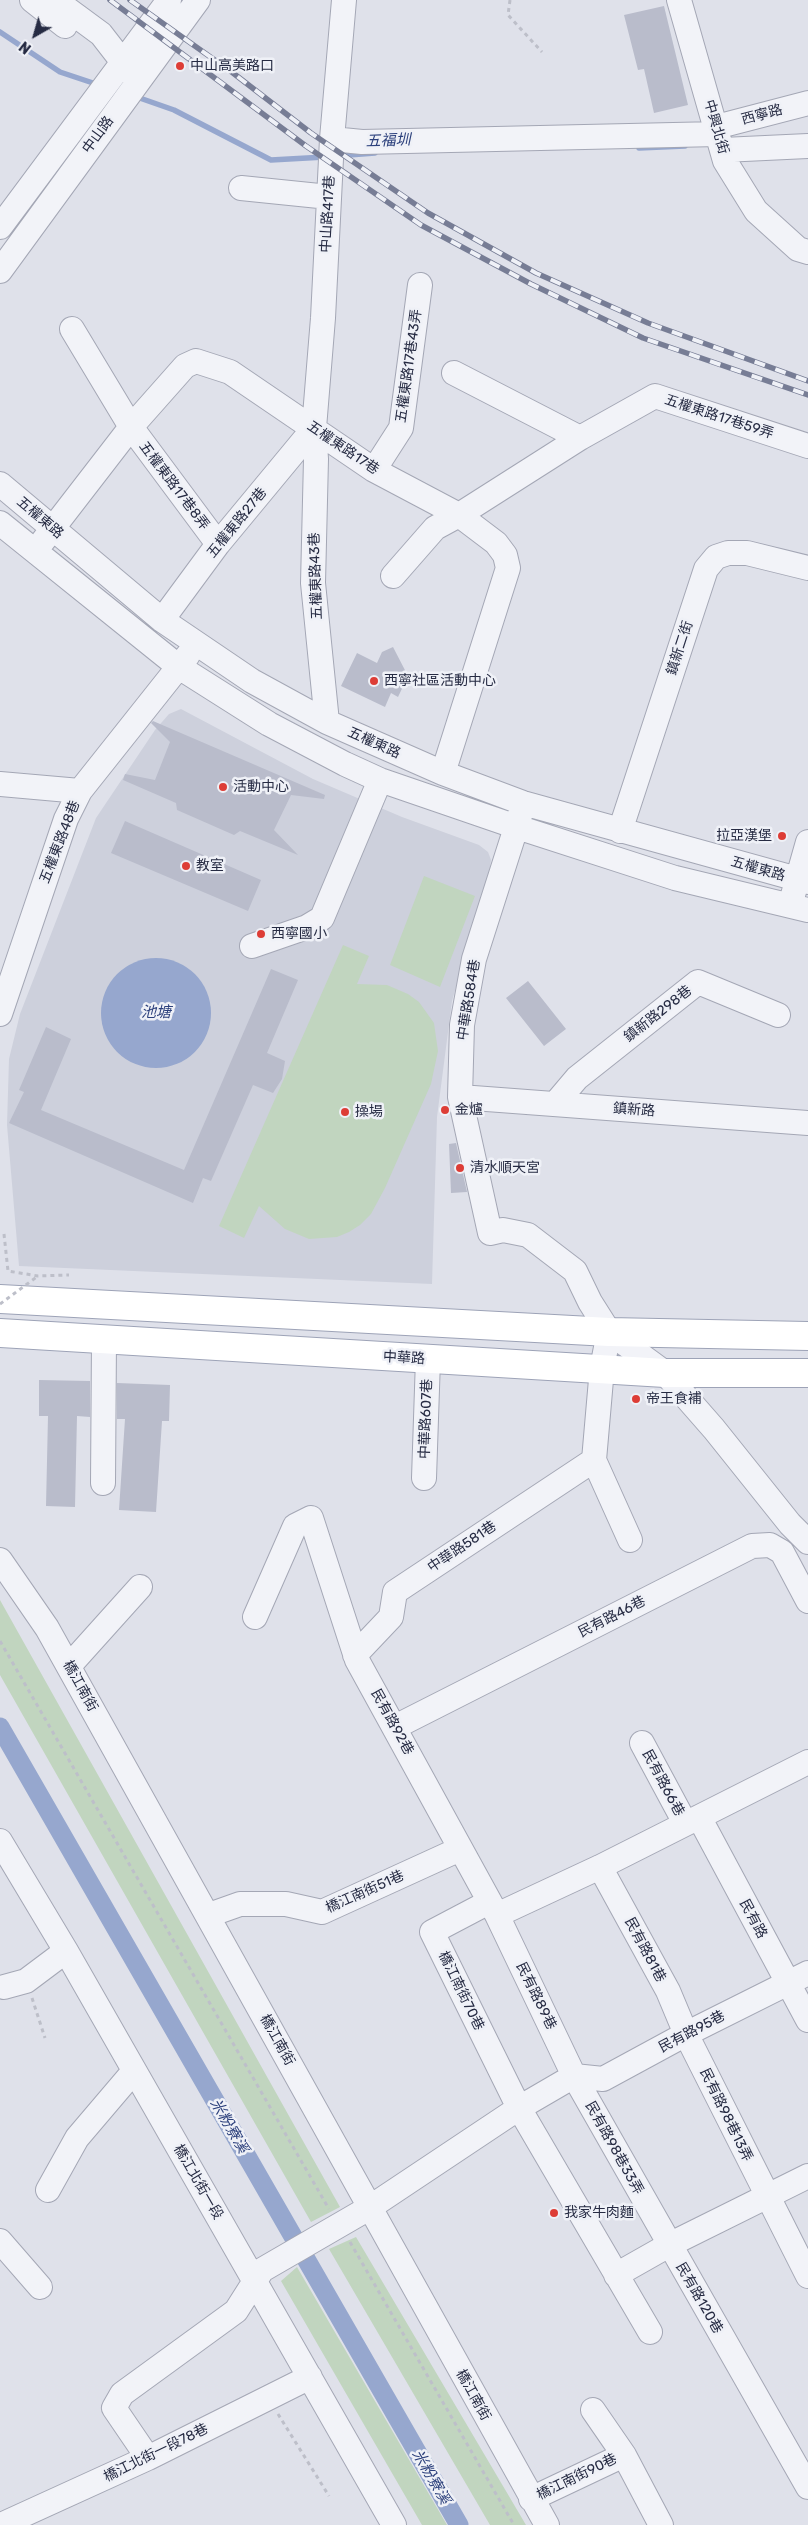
<!DOCTYPE html>
<meta charset="utf-8">
<style>
body{margin:0}
#map{position:relative;width:808px;height:2525px;overflow:hidden;background:#dfe1ea;font-family:Rubik,sans-serif}
canvas{display:block}
.north{position:absolute;left:10px;top:10px;width:50px;height:50px;-webkit-text-stroke:4px #eff1f7;paint-order:stroke;rotate:218deg;font-size:14px;font-weight:700;line-height:20px;text-align:center;color:#262b43}
.north::after{content:'';display:block;margin:auto;width:18px;height:22px;background:#262b43;clip-path:polygon(50% 0,100% 100%,50% 72%,0 100%)}
</style>
<div id="map">
<canvas width="808" height="2525"></canvas>
<div class="north">N</div>
</div>
<script>
const c = document.querySelector('canvas').getContext('2d');
c.lineJoin = 'round';
function paint(path, color) { c.fillStyle = color; c.fill(path, 'evenodd'); }
const toPath = rows => new Path2D(rows.map(r => 'M' + r).join(''));
function trace(path, color, width, dash) { c.strokeStyle = color; c.lineWidth = width; c.lineCap = dash ? 'butt' : 'round'; c.setLineDash(dash || []); c.stroke(path); }
function drawText(font, color, halo, rows, align = 'center') {
  c.font = font + ' Rubik,"Noto Sans TC",sans-serif'; c.lineWidth = 5; c.setLineDash([]); c.textBaseline = 'middle'; c.strokeStyle = halo; c.fillStyle = color; for (const [text, x, y, turn = 0] of rows) {
    c.save(); c.translate(x, y); c.rotate((+turn || 0) * Math.PI / 180); c.textAlign = isNaN(turn) ? turn : align; if (halo) c.strokeText(text, 0, 0); c.fillText(text, 0, 0); c.restore();
  }
}
paint(toPath([
 [181,709,313,779,402,817,479,845,488,852,491,860,490,867,452,1001,437,1117,432,1284,19,1266,7,1125,9,1059,20,1014,96,818,155,730,169,714]
]), '#cdd0dc');
paint(toPath([
 [424,876,475,896,440,987,390,965],
 [343,945,369,956,357,984,387,985,408,994,419,1002,434,1023,438,1051,431,1084,385,1188,371,1214,360,1225,349,1232,337,1237,309,1239,285,1229,259,1206,244,1238,219,1226],
 [0,1600,340,2207,311,2222,0,1675],
 [356,2237,526,2525,490,2525,329,2249],
 [297,2267,447,2525,422,2525,281,2281]
]), '#c1d5bf');
paint(toPath([
 '101 1013a55 55 0 1 1 110 0a55 55 0 1 1-110 0Z'
]), '#96a7ce');
trace(toPath([
 [0,32,60,72,99,85],
 [134,96,174,110,271,160,325,157],
 [639,148,685,146],
 [336,156,375,153]
]), '#96a7ce', 5.5);
trace(toPath([
 [0,1727,459,2525]
]), '#96a7ce', 19);
paint(toPath([
 [664,6,688,105,654,113,644,69,638,70,624,15],
 [393,647,408,676,398,697,391,693,385,707,341,686,357,653,377,663,382,652],
 [153,721,325,795,324,799,291,795,274,830,298,855,240,831,234,835,177,810,176,803,123,780,125,774,155,780,170,742,151,723],
 [125,821,261,880,248,911,111,853],
 [271,969,298,980,267,1053,285,1061,282,1079,273,1093,253,1085,211,1181,203,1178,193,1203,9,1123,24,1092,19,1090,46,1027,71,1039,41,1110,184,1170],
 [528,981,566,1029,544,1046,506,998],
 [456,1143,467,1192,451,1193,449,1144],
 [39,1380,90,1381,90,1417,77,1416,75,1507,46,1506,48,1416,39,1416],
 [117,1383,170,1385,169,1421,162,1421,156,1512,119,1510,125,1419,117,1419]
]), '#b9bccb');
const minor = toPath([
 [32,0,65,26],
 [55,0,101,34,132,74],
 [679,0,725,161,756,211,798,249,808,252],
 [716,127,808,103],
 [332,139,362,142,718,134],
 [723,150,808,146],
 [241,188,329,197],
 [0,227,169,0],
 [0,271,198,0],
 [72,329,131,427,218,544],
 [454,373,580,438],
 [374,470,401,428,420,285],
 [0,484,162,620,252,681,327,722,443,773,523,803,808,882],
 [0,523,179,667,269,724,345,764,380,780,517,827,675,878,808,910],
 [43,541,131,427,185,366,196,361,230,372,374,470,459,515,496,543,505,555,508,568,443,773],
 [393,576,435,528,459,515,580,438,655,396,808,446],
 [162,620,218,544,314,428],
 [327,722,313,583,316,459,314,428,323,318,332,139,344,0],
 [0,784,80,791],
 [521,812,474,959,462,1025,460,1097,490,1233,503,1230,528,1235,575,1271,590,1302,609,1332,665,1373,714,1429,790,1524,808,1542],
 [620,831,706,569,716,557,728,553,747,553,808,568],
 [793,895,808,842],
 [252,946,307,927,322,918,380,780],
 [0,1014,66,819,80,791,188,655],
 [460,1097,808,1123],
 [555,1104,577,1078,698,982,778,1015],
 [594,1460,630,1540],
 [424,1478,428,1359],
 [103,1483,104,1340],
 [0,1560,47,1628,547,2525],
 [255,1617,295,1526,311,1518,357,1660,497,1915,574,2076,808,2487],
 [355,1655,391,1617,395,1592,594,1460,602,1368,609,1332],
 [69,1666,140,1587],
 [395,1727,752,1546,770,1545,782,1552,808,1601],
 [642,1743,685,1823],
 [699,1817,808,2020],
 [0,1841,66,1951,394,2525],
 [600,1867,668,1991,686,2034,808,2276],
 [489,1902,432,1932,519,2108,650,2332],
 [209,1915,240,1904,286,1904,322,1912,460,1849],
 [497,1915,600,1867,808,1762],
 [4,1987,26,1981,66,1951],
 [574,2076,603,2079,686,2034,808,1973],
 [48,2190,77,2138,134,2071],
 [0,2241,40,2287],
 [616,2275,669,2245,808,2176],
 [593,2410,624,2455,661,2525],
 [148,2458,114,2408,122,2394,236,2311,262,2270,369,2208,519,2108,574,2076],
 [531,2499,624,2455],
 [1,2525,148,2458,310,2377]
]);
const major = toPath([
 [0,1299,609,1332,808,1336],
 [0,1333,665,1373,808,1373]
]);
trace(minor, '#a4a7b5', 26);
trace(major, '#9da3b7', 30);
trace(toPath([
 [510,0,508,15,542,52],
 [4,1234,8,1271,38,1276,69,1275],
 [0,1641,329,2209],
 [32,1998,45,2038],
 [350,2242,514,2525],
 [278,2414,329,2496]
]), '#bdbfc9', 3, [4, 4]);
trace(minor, '#f2f3f8', 24);
trace(major, '#fff', 28);
const rail = toPath([
 [110,0,306,146,421,225,531,284,643,338,808,395],
 [130,0,233,73,311,133,428,213,536,273,648,323,808,381]
]);
trace(rail, '#777d95', 5.5);
trace(rail, '#eff1f7', 4, [11]);
trace(toPath([
 [0,1304,38,1276]
]), '#bdbfc9', 3, [4, 4]);
for (const [x, y, r, color] of [
 [180,66,5,"#dd3d36"],
 [374,681,5,"#dd3d36"],
 [223,787,5,"#dd3d36"],
 [782,836,5,"#dd3d36"],
 [186,866,5,"#dd3d36"],
 [261,934,5,"#dd3d36"],
 [445,1110,5,"#dd3d36"],
 [345,1112,5,"#dd3d36"],
 [460,1168,5,"#dd3d36"],
 [636,1399,5,"#dd3d36"],
 [554,2213,5,"#dd3d36"]
]) { const dot = new Path2D(); dot.arc(x, y, r, 0, 2 * Math.PI); c.fillStyle = color; c.fill(dot); trace(dot, '#eff1f7', 2); }
drawText('14px', '#262b43', '#eff1f7', [
 ["中山高美路口",190,66],
 ["西寧社區活動中心",384,681],
 ["活動中心",233,787],
 ["拉亞漢堡",772,836,"right"],
 ["教室",196,866],
 ["西寧國小",271,934],
 ["金爐",455,1110],
 ["操場",355,1112],
 ["清水順天宮",470,1168],
 ["帝王食補",646,1399],
 ["我家牛肉麵",564,2213]
], 'left');
drawText('14px', '#262b43', '#eff1f7', [
 ["西寧路",762,115,-15],
 ["中興北街",716,127,74],
 ["中山路",98,135,-54],
 ["中山路417巷",328,214,-87],
 ["五權東路17巷43弄",409,366,-82],
 ["五權東路17巷59弄",719,417,18],
 ["五權東路17巷",343,448,34],
 ["五權東路17巷8弄",174,486,53],
 ["五權東路",40,518,40],
 ["五權東路27巷",237,523,-51],
 ["五權東路43巷",316,576,-92],
 ["鎮新二街",680,648,-72],
 ["五權東路",374,743,24],
 ["五權東路48巷",60,842,-69],
 ["五權東路",758,869,16],
 ["中華路584巷",469,1000,-81],
 ["鎮新路298巷",658,1014,-38],
 ["鎮新路",634,1110,4],
 ["中華路",404,1358,3],
 ["中華路607巷",426,1419,-88],
 ["中華路581巷",462,1547,-34],
 ["民有路46巷",612,1617,-27],
 ["橋江南街",80,1686,61],
 ["民有路92巷",392,1722,61],
 ["民有路66巷",663,1783,62],
 ["橋江南街51巷",365,1892,-24],
 ["民有路",753,1919,62],
 ["民有路81巷",645,1950,62],
 ["橋江南街70巷",461,1991,64],
 ["民有路89巷",536,1996,64],
 ["民有路95巷",692,2032,-28],
 ["橋江南街",277,2040,61],
 ["民有路98巷13弄",726,2115,64],
 ["民有路98巷33弄",614,2148,61],
 ["橋江北街一段",198,2182,60],
 ["民有路120巷",699,2298,60],
 ["橋江南街",473,2395,61],
 ["橋江北街一段78巷",156,2453,-26],
 ["橋江南街90巷",577,2477,-26]
]);
drawText('italic 15px', '#2c407c', '#eff1f7', [
 ["五福圳",388,141,-2],
 ["池塘",156,1013],
 ["米粉寮溪",229,2126,60],
 ["米粉寮溪",431,2477,60]
]);
</script>
